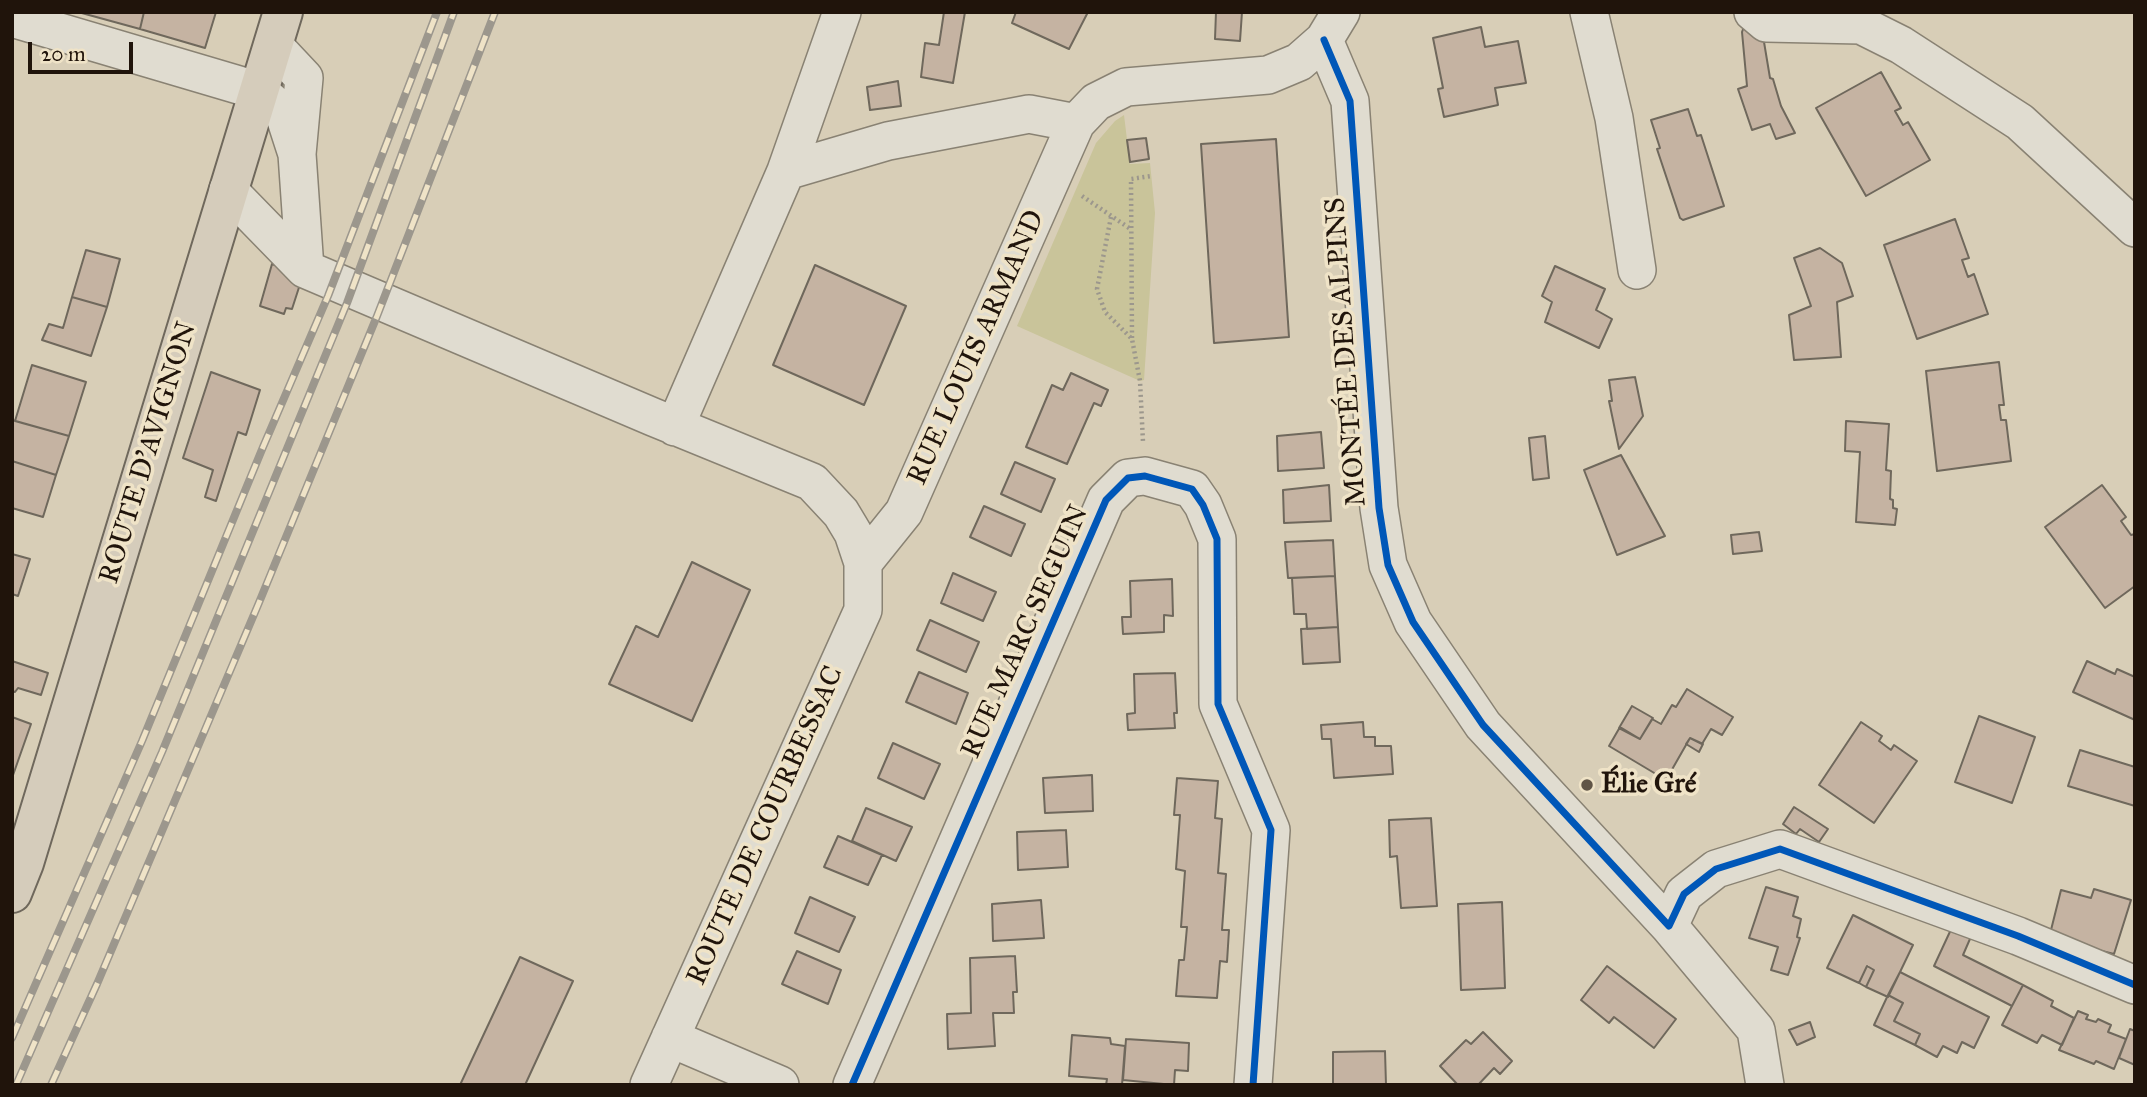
<!DOCTYPE html>
<meta charset="utf-8">
<style>
body{margin:0}
#map{position:relative;width:2147px;height:1097px;overflow:hidden;background:#d8ceb7;font-family:"IM FELL Great Primer",serif}
canvas{display:block}
.frame{position:absolute;inset:0;border:14px solid #20140b;pointer-events:none}
.scale{position:absolute;left:28px;top:42px;width:105px;height:32px;box-sizing:border-box;border:4px solid #20140b;border-top:0;padding-left:9px;font-size:21px;line-height:24px;white-space:nowrap;color:#20140b;-webkit-text-stroke:5px #efe3c7;paint-order:stroke}
</style>
<div id="map">
<canvas width="2147" height="1097"></canvas>
<div class="frame"></div>
<div class="scale">20 m</div>
</div>
<script>
const c = document.querySelector('canvas').getContext('2d');
c.lineJoin = 'round';
function paint(path, color) { c.fillStyle = color; c.fill(path, 'evenodd'); }
const toPath = rows => new Path2D(rows.map(r => 'M' + r).join(''));
function trace(path, color, width, dash) { c.strokeStyle = color; c.lineWidth = width; c.lineCap = dash ? 'butt' : 'round'; c.setLineDash(dash || []); c.stroke(path); }
function drawText(font, color, halo, rows, align = 'center') {
  c.font = font + ' "IM FELL Great Primer",serif'; c.lineWidth = 7; c.setLineDash([]); c.textBaseline = 'middle'; c.strokeStyle = halo; c.fillStyle = color; for (const [text, x, y, turn = 0] of rows) {
    c.save(); c.translate(x, y); c.rotate((+turn || 0) * Math.PI / 180); c.textAlign = isNaN(turn) ? turn : align; if (halo) c.strokeText(text, 0, 0); c.fillText(text, 0, 0); c.restore();
  }
}
paint(toPath([
 [1124,115,1130,164,1150,163,1155,213,1144,380,1140,381,1017,326,1096,143,1115,121]
]), '#c9c49a');
const building = toPath([
 [78,12,144,12,140,29,78,12],
 [144,12,216,12,205,48,140,29,144,12],
 [944,12,965,12,953,83,921,77,925,43,939,45,944,12],
 [1016,12,1088,12,1069,49,1012,23,1016,12],
 [1216,12,1242,12,1240,41,1215,39,1216,12],
 [1746,21,1760,33,1764,42,1770,78,1773,79,1781,106,1795,133,1776,139,1770,124,1752,130,1738,89,1747,86,1742,32,1746,21],
 [1481,27,1485,47,1518,41,1526,83,1495,88,1498,105,1444,117,1438,89,1443,88,1433,38,1481,27],
 [1881,72,1901,108,1895,111,1903,125,1908,122,1930,160,1866,196,1816,108,1881,72],
 [898,81,901,106,870,110,867,87,898,81],
 [1688,109,1697,136,1701,135,1724,206,1683,220,1680,218,1657,149,1660,148,1651,120,1688,109],
 [1146,138,1149,159,1130,162,1127,140,1146,138],
 [1276,139,1289,337,1214,343,1201,144,1276,139],
 [1955,219,1969,258,1962,260,1968,277,1974,274,1988,314,1917,339,1884,245,1955,219],
 [1820,248,1842,263,1853,296,1837,302,1841,357,1794,360,1789,315,1811,306,1794,258,1820,248],
 [86,250,120,259,107,307,72,297,86,250],
 [272,264,303,275,292,309,286,308,284,314,260,306,272,264],
 [815,265,906,306,864,405,773,365,815,265],
 [1555,266,1605,289,1596,310,1612,319,1599,348,1545,322,1552,302,1542,296,1555,266],
 [72,297,107,307,91,356,42,340,49,324,63,328,72,297],
 [1999,362,2004,405,1999,405,2001,420,2006,420,2011,461,1937,471,1926,371,1999,362],
 [32,365,86,382,69,436,15,421,32,365],
 [211,372,260,390,246,435,238,432,216,501,205,497,213,470,183,458,211,372],
 [1071,373,1108,390,1101,406,1094,403,1067,464,1026,447,1052,385,1063,390,1071,373],
 [1635,377,1643,416,1619,449,1609,401,1612,401,1609,380,1635,377],
 [12,420,69,436,56,475,12,461,12,420],
 [1846,421,1889,424,1886,470,1891,471,1890,499,1893,500,1893,508,1897,509,1895,525,1856,522,1860,452,1845,451,1846,421],
 [1321,432,1324,468,1278,471,1277,436,1321,432],
 [1545,436,1549,478,1533,480,1529,438,1545,436],
 [1621,455,1665,536,1617,555,1584,470,1621,455],
 [12,461,56,475,43,517,12,508,12,461],
 [1015,462,1055,479,1041,512,1001,494,1015,462],
 [1329,485,1331,521,1284,523,1283,490,1329,485],
 [2102,485,2126,517,2121,521,2131,535,2135,534,2135,586,2105,608,2045,527,2102,485],
 [984,506,1025,524,1011,556,970,537,984,506],
 [1759,532,1762,551,1733,554,1731,535,1759,532],
 [1333,540,1335,576,1288,578,1285,542,1333,540],
 [12,554,30,559,18,596,12,594,12,554],
 [692,562,750,590,692,721,609,684,636,626,658,637,692,562],
 [953,573,996,592,983,621,941,603,953,573],
 [1335,576,1338,627,1307,629,1306,614,1294,614,1292,578,1335,576],
 [1172,579,1173,616,1164,615,1164,632,1123,634,1122,617,1131,617,1130,581,1172,579],
 [930,620,979,642,966,672,917,650,930,620],
 [1338,627,1340,662,1303,664,1301,629,1338,627],
 [12,661,48,673,41,695,18,688,15,692,12,691,12,661],
 [2087,661,2115,674,2117,669,2135,677,2135,720,2073,692,2087,661],
 [919,672,968,693,956,724,906,702,919,672],
 [1175,673,1177,713,1174,713,1175,728,1128,730,1127,714,1135,713,1134,674,1175,673],
 [1687,689,1733,717,1722,735,1711,729,1702,744,1690,738,1666,780,1609,746,1620,727,1640,739,1652,719,1661,724,1672,705,1676,707,1687,689],
 [1632,706,1653,718,1640,739,1619,728,1632,706],
 [1979,716,2035,737,2012,803,1955,782,1979,716],
 [12,717,31,724,12,778,12,717],
 [1363,722,1364,737,1375,737,1375,746,1391,746,1393,774,1334,778,1331,739,1322,739,1321,725,1363,722],
 [1861,722,1882,736,1879,741,1891,750,1894,745,1917,761,1874,823,1819,785,1861,722],
 [1690,738,1703,744,1699,752,1686,744,1690,738],
 [893,743,940,764,924,799,878,778,893,743],
 [2080,750,2135,767,2135,806,2068,786,2080,750],
 [1092,775,1093,811,1045,813,1043,778,1092,775],
 [1177,778,1218,781,1215,818,1222,819,1218,873,1226,874,1222,930,1229,930,1227,962,1220,961,1217,998,1176,996,1179,960,1184,960,1187,927,1181,927,1185,871,1176,869,1180,815,1174,815,1177,778],
 [1794,807,1828,829,1819,842,1800,829,1796,834,1783,824,1794,807],
 [866,808,912,827,896,861,852,841,866,808],
 [1431,818,1437,906,1401,908,1397,856,1390,857,1389,820,1431,818],
 [1066,830,1068,867,1018,870,1017,832,1066,830],
 [838,836,882,855,868,885,824,867,838,836],
 [1766,887,1798,897,1793,916,1801,919,1797,937,1800,938,1788,975,1771,970,1778,947,1749,938,1766,887],
 [2094,889,2131,900,2114,954,2049,938,2061,890,2091,898,2094,889],
 [810,897,855,917,839,952,795,933,810,897],
 [1041,900,1044,938,993,941,992,904,1041,900],
 [1502,902,1505,988,1461,990,1458,904,1502,902],
 [1853,915,1913,945,1888,997,1866,987,1874,970,1867,966,1859,983,1827,968,1853,915],
 [1954,923,1973,932,1963,955,2023,985,2012,1006,1934,966,1954,923],
 [797,951,841,970,828,1004,782,984,797,951],
 [1015,956,1017,992,1013,992,1014,1013,993,1013,995,1046,948,1049,947,1014,971,1013,970,958,1015,956],
 [520,957,573,981,525,1085,460,1085,520,957],
 [1607,966,1676,1019,1654,1048,1614,1017,1609,1023,1581,1000,1607,966],
 [1867,966,1874,970,1866,987,1859,983,1867,966],
 [1900,972,1989,1017,1974,1048,1962,1042,1957,1053,1943,1046,1937,1057,1915,1045,1920,1034,1894,1021,1903,1003,1888,995,1900,972],
 [2023,985,2053,1001,2051,1006,2074,1018,2062,1045,2042,1035,2037,1043,2002,1025,2023,985],
 [1888,995,1903,1003,1894,1021,1920,1034,1915,1045,1874,1025,1888,995],
 [2078,1011,2088,1015,2086,1019,2096,1022,2098,1019,2111,1025,2108,1032,2126,1039,2114,1069,2096,1061,2094,1064,2059,1050,2078,1011],
 [1810,1022,1815,1037,1797,1045,1789,1030,1810,1022],
 [2130,1029,2135,1031,2135,1065,2119,1058,2130,1029],
 [1483,1032,1512,1061,1500,1074,1494,1068,1478,1085,1458,1085,1440,1066,1466,1040,1471,1044,1483,1032],
 [1072,1035,1110,1038,1111,1044,1125,1046,1122,1085,1106,1085,1107,1079,1069,1076,1072,1035],
 [1126,1039,1189,1043,1188,1071,1175,1070,1174,1085,1123,1080,1126,1039],
 [1385,1051,1386,1085,1333,1085,1333,1052,1385,1051]
]);
paint(building, '#c5b3a2');
trace(building, '#6f685c', 2);
const minor = toPath([
 [1589,12,1614,118,1637,270],
 [1753,12,1766,23,1861,25,1901,45,2020,122,2135,228],
 [12,18,259,91,278,108,285,117,297,154],
 [1324,40,1350,101,1379,508,1388,565,1413,622,1483,725,1669,926,1684,894,1716,869,1780,849,2018,936,2135,985],
 [273,45,304,78,297,154,305,269],
 [786,171,842,12],
 [228,190,305,269,653,417,812,482,841,513,853,533,863,563,863,610,649,1085],
 [675,427,786,171,888,141,1029,114,1076,123],
 [863,563,904,512,1076,123,1096,102,1126,87,1268,75,1299,62,1324,40,1341,12],
 [1669,926,1756,1030,1765,1085],
 [670,1038,780,1085],
 [852,1085,1106,500,1128,478,1145,476,1192,489,1203,505,1217,539,1218,704,1271,830,1253,1085]
]);
const major = toPath([
 [12,893,24,863,283,12]
]);
trace(minor, '#898273', 40);
trace(major, '#6f685c', 42);
trace(toPath([
 [1082,196,1132,230],
 [1111,217,1097,289,1105,312,1132,339,1140,381,1143,442],
 [1132,338,1131,179,1151,176]
]), '#9c978d', 4.5, [2, 3.5]);
trace(minor, '#e0dcd0', 37);
trace(major, '#d5ccbb', 38);
const rail = toPath([
 [12,1038,142,741,263,447,328,296,437,12],
 [16,1085,162,752,347,303,454,12],
 [51,1085,97,984,258,605,377,316,495,12]
]);
trace(rail, '#9c978d', 8);
trace(rail, '#efe3c7', 5, [16]);
trace(toPath([
 [1324,40,1350,101,1379,508,1388,565,1413,622,1483,725,1669,926,1684,894,1716,869,1780,849,2018,936,2135,985],
 [852,1085,1106,500,1128,478,1145,476,1192,489,1203,505,1217,539,1218,704,1271,830,1253,1085]
]), '#0057b8', 7);
for (const [x, y, r, color] of [
 [1587,785,7,"#605547"]
]) { const dot = new Path2D(); dot.arc(x, y, r, 0, 2 * Math.PI); c.fillStyle = color; c.fill(dot); trace(dot, '#efe3c7', 2.5); }
drawText('28px', '#20140b', '#efe3c7', [
 ["RUE LOUIS ARMAND",977,348,-66],
 ["MONTÉE DES ALPINS",1347,352,-94],
 ["ROUTE D'AVIGNON",149,453,-73],
 ["RUE MARC SEGUIN",1026,632,-66],
 ["ROUTE DE COURBESSAC",766,826,-66]
]);
drawText('bold 28px', '#20140b', '#efe3c7', [
 ["Élie Gré",1601,785]
], 'left');
</script>
